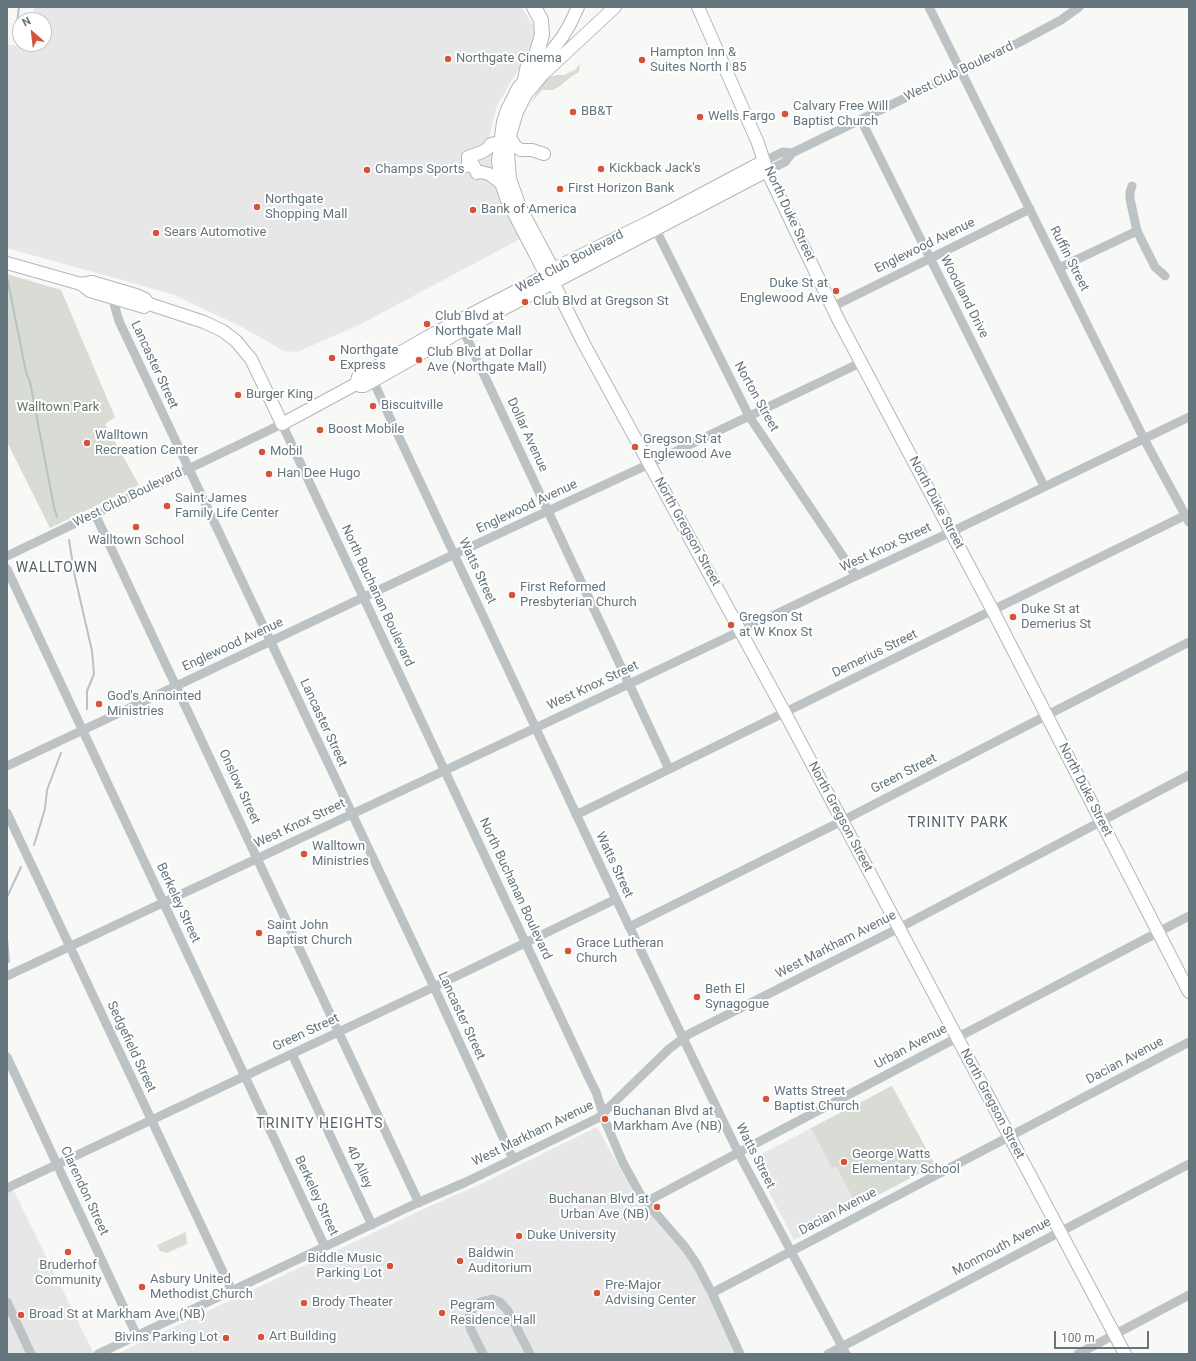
<!DOCTYPE html>
<style>
body{margin:0}
#map{position:relative;width:1196px;height:1361px;overflow:hidden;background:#f8f8f6;font-family:Roboto,sans-serif}
canvas{display:block}
.frame{position:absolute;inset:0;border:8px solid #65757e;pointer-events:none}
.north{position:absolute;left:12px;top:12px;width:40px;height:40px;box-sizing:border-box;background:#fff;border:1px solid #c1c8cb;border-radius:50%;rotate:332deg;font-size:11px;font-weight:700;line-height:16px;text-align:center;color:#65757e}
.north::after{content:'';display:block;margin:auto;width:14px;height:18px;background:#d55439;clip-path:polygon(50% 0,100% 100%,50% 72%,0 100%)}
.scale{position:absolute;left:1054px;top:1331px;width:95px;height:18px;box-sizing:border-box;border:2px solid #65757e;border-top:0;padding-left:5px;font-size:12px;line-height:14px;white-space:nowrap;color:#65757e;-webkit-text-stroke:3px #fff;paint-order:stroke}
</style>
<div id="map">
<canvas width="1196" height="1361"></canvas>
<div class="frame"></div>
<div class="north">N</div>
<div class="scale">100 m</div>
</div>
<script>
const c = document.querySelector('canvas').getContext('2d');
c.lineJoin = 'round';
function paint(path, color) { c.fillStyle = color; c.fill(path, 'evenodd'); }
const toPath = rows => new Path2D(rows.map(r => 'M' + r).join(''));
function trace(path, color, width, dash) { c.strokeStyle = color; c.lineWidth = width; c.lineCap = dash ? 'butt' : 'round'; c.setLineDash(dash || []); c.stroke(path); }
function drawText(font, color, halo, rows, align = 'center') {
  c.font = font + ' Roboto,sans-serif'; c.lineWidth = 4; c.setLineDash([]); c.textBaseline = 'middle'; c.strokeStyle = halo; c.fillStyle = color; for (const [text, x, y, turn = 0] of rows) {
    c.save(); c.translate(x, y); c.rotate((+turn || 0) * Math.PI / 180); c.textAlign = isNaN(turn) ? turn : align; if (halo) c.strokeText(text, 0, 0); c.fillText(text, 0, 0); c.restore();
  }
}
paint(toPath([
 [34,7,521,7,537,31,524,61,510,83,496,108,490,134,492,175,522,238,361,324,297,352,284,351,242,327,172,294,7,248,7,44,34,50,34,44,44,44,44,20,33,20],
 [892,1086,935,1165,794,1240,752,1159],
 [597,1127,637,1199,682,1248,701,1279,736,1354,117,1354,426,1208,483,1183],
 [11,1185,94,1354,7,1354,7,1187]
]), '#e6e7e6');
paint(toPath([
 [580,64,579,72,572,76,560,86,553,90,542,90,531,103,537,92,549,77,557,75,564,75,575,70],
 [7,274,61,290,115,417,105,424,139,485,50,528,7,442],
 [892,1086,935,1165,857,1206,836,1166,832,1168,811,1128],
 [186,1232,187,1244,167,1253,160,1251,157,1245]
]), '#d8dcd5');
trace(toPath([
 [17,24,19,7],
 [7,277,26,372,30,382,54,507,57,517],
 [69,540,75,577,92,651,94,674,87,691,87,709],
 [34,845,45,809,47,790,61,753],
 [7,897,21,867],
 [7,938,9,962]
]), '#b6c2c6', 2);
const major = toPath([
 [578,7,570,24,563,36,554,48,518,88,507,110,503,122,498,161,501,183,507,200,546,275,553,282,584,344,785,713,1125,1354],
 [698,7,758,143,767,171,838,319,993,611,1189,992],
 [510,138,516,147,521,150,532,150,544,154],
 [473,164,477,173,481,172,489,174,501,183],
 [468,166,468,157,482,152,487,149,491,144,500,142],
 [7,263,81,284,90,291,144,307,149,304],
 [553,277,553,269,520,207,510,179,508,153,511,132,517,112,526,94,533,86,543,74,615,7],
 [81,284,92,282,136,295,145,299,149,304,204,322,223,331,236,341,251,359,276,411,282,424,356,384,360,386,364,386,463,330,767,171],
 [356,384,358,377,429,336,539,279,553,269,651,221,764,161]
]);
const highway = toPath([
 [525,80,528,65,536,55,542,35,541,20,534,7]
]);
trace(major, '#b1b7ba', 14);
trace(highway, '#b3b7ba', 16);
trace(toPath([
 [929,7,1144,439,1189,522],
 [861,120,1044,486],
 [764,161,783,152,792,153],
 [767,171,785,162,792,153,1020,42,1061,20,1079,7],
 [1132,186,1130,192,1130,199,1137,231,1155,267,1165,276],
 [653,224,749,416,856,576],
 [1059,268,1137,231],
 [112,297,119,321,434,987,513,1159],
 [832,307,1030,209],
 [463,330,669,769],
 [375,380,376,387,391,420,616,899,697,1067,738,1152,846,1354],
 [95,514,419,1203],
 [7,556,282,424,589,1078,596,1092,606,1123,623,1163,639,1192,646,1202,685,1247,696,1263,712,1293,740,1354],
 [7,569,325,1247],
 [7,766,455,554,645,466,862,362],
 [7,813,232,1291],
 [576,815,1186,515],
 [629,927,838,823,1189,642],
 [7,976,629,684,856,576,951,532,1189,417],
 [292,1054,372,1225],
 [7,1057,137,1336],
 [7,1188,434,987,616,899],
 [646,1202,745,1149,1189,916],
 [712,1293,1189,1042],
 [7,1302,31,1354],
 [98,1354,415,1204,466,1182,598,1118,669,1049,689,1034,899,928,1189,775],
 [483,1354,471,1330,468,1319,470,1314,475,1305,480,1302,492,1299,500,1302,508,1311,530,1354],
 [828,1354,1189,1164],
 [1078,1354,1189,1295]
]), '#bdc2c5', 9);
trace(major, '#fff', 12);
trace(highway, '#fff', 14);
for (const [x, y, r, color] of [
 [448,59,4,"#d55439"],
 [642,60,4,"#d55439"],
 [573,112,4,"#d55439"],
 [785,114,4,"#d55439"],
 [700,117,4,"#d55439"],
 [601,169,4,"#d55439"],
 [367,170,4,"#d55439"],
 [560,189,4,"#d55439"],
 [257,207,4,"#d55439"],
 [473,210,4,"#d55439"],
 [156,233,4,"#d55439"],
 [836,291,4,"#d55439"],
 [525,302,4,"#d55439"],
 [427,324,4,"#d55439"],
 [332,358,4,"#d55439"],
 [419,360,4,"#d55439"],
 [238,395,4,"#d55439"],
 [373,406,4,"#d55439"],
 [320,430,4,"#d55439"],
 [87,443,4,"#d55439"],
 [635,447,4,"#d55439"],
 [262,452,4,"#d55439"],
 [269,474,4,"#d55439"],
 [167,506,4,"#d55439"],
 [136,527,4,"#d55439"],
 [512,595,4,"#d55439"],
 [1013,617,4,"#d55439"],
 [731,625,4,"#d55439"],
 [99,704,4,"#d55439"],
 [304,854,4,"#d55439"],
 [259,933,4,"#d55439"],
 [568,951,4,"#d55439"],
 [697,997,4,"#d55439"],
 [766,1099,4,"#d55439"],
 [605,1119,4,"#d55439"],
 [844,1162,4,"#d55439"],
 [657,1207,4,"#d55439"],
 [519,1236,4,"#d55439"],
 [68,1252,4,"#d55439"],
 [460,1261,4,"#d55439"],
 [390,1266,4,"#d55439"],
 [142,1287,4,"#d55439"],
 [597,1293,4,"#d55439"],
 [304,1303,4,"#d55439"],
 [442,1313,4,"#d55439"],
 [21,1315,4,"#d55439"],
 [261,1337,4,"#d55439"],
 [226,1338,4,"#d55439"]
]) { const dot = new Path2D(); dot.arc(x, y, r, 0, 2 * Math.PI); c.fillStyle = color; c.fill(dot); trace(dot, '#fff', 1.5); }
drawText('13px', '#65757e', '#fff', [
 ["Hampton Inn &",650,53],
 ["Suites North I 85",650,68],
 ["Northgate Cinema",456,59],
 ["Calvary Free Will",793,107],
 ["Baptist Church",793,122],
 ["BB&T",581,112],
 ["Wells Fargo",708,117],
 ["Kickback Jack's",609,169],
 ["Champs Sports",375,170],
 ["First Horizon Bank",568,189],
 ["Northgate",265,200],
 ["Shopping Mall",265,215],
 ["Bank of America",481,210],
 ["Sears Automotive",164,233],
 ["Duke St at",828,284,"right"],
 ["Englewood Ave",828,299,"right"],
 ["Club Blvd at Gregson St",533,302],
 ["Club Blvd at",435,317],
 ["Northgate Mall",435,332],
 ["Northgate",340,351],
 ["Express",340,366],
 ["Club Blvd at Dollar",427,353],
 ["Ave (Northgate Mall)",427,368],
 ["Burger King",246,395],
 ["Biscuitville",381,406],
 ["Boost Mobile",328,430],
 ["Walltown",95,436],
 ["Recreation Center",95,451],
 ["Gregson St at",643,440],
 ["Englewood Ave",643,455],
 ["Mobil",270,452],
 ["Han Dee Hugo",277,474],
 ["Saint James",175,499],
 ["Family Life Center",175,514],
 ["Walltown School",136,541,"center"],
 ["First Reformed",520,588],
 ["Presbyterian Church",520,603],
 ["Duke St at",1021,610],
 ["Demerius St",1021,625],
 ["Gregson St",739,618],
 ["at W Knox St",739,633],
 ["God's Annointed",107,697],
 ["Ministries",107,712],
 ["Walltown",312,847],
 ["Ministries",312,862],
 ["Saint John",267,926],
 ["Baptist Church",267,941],
 ["Grace Lutheran",576,944],
 ["Church",576,959],
 ["Beth El",705,990],
 ["Synagogue",705,1005],
 ["Watts Street",774,1092],
 ["Baptist Church",774,1107],
 ["Buchanan Blvd at",613,1112],
 ["Markham Ave (NB)",613,1127],
 ["George Watts",852,1155],
 ["Elementary School",852,1170],
 ["Buchanan Blvd at",649,1200,"right"],
 ["Urban Ave (NB)",649,1215,"right"],
 ["Duke University",527,1236],
 ["Baldwin",468,1254],
 ["Auditorium",468,1269],
 ["Biddle Music",382,1259,"right"],
 ["Parking Lot",382,1274,"right"],
 ["Bruderhof",68,1266,"center"],
 ["Community",68,1281,"center"],
 ["Asbury United",150,1280],
 ["Methodist Church",150,1295],
 ["Pre-Major",605,1286],
 ["Advising Center",605,1301],
 ["Brody Theater",312,1303],
 ["Pegram",450,1306],
 ["Residence Hall",450,1321],
 ["Broad St at Markham Ave (NB)",29,1315],
 ["Art Building",269,1337],
 ["Bivins Parking Lot",218,1338,"right"]
], 'left');
drawText('13px', '#65757e', '#fff', [
 ["West Club Boulevard",959,72,-26],
 ["North Duke Street",789,214,65],
 ["Englewood Avenue",925,246,-26],
 ["Ruffin Street",1069,259,63],
 ["West Club Boulevard",570,262,-28],
 ["Woodland Drive",964,297,63],
 ["Lancaster Street",154,365,65],
 ["Norton Street",756,397,61],
 ["Dollar Avenue",527,435,65],
 ["West Club Boulevard",128,498,-26],
 ["North Duke Street",936,503,62],
 ["Englewood Avenue",527,507,-25],
 ["North Gregson Street",687,532,61],
 ["West Knox Street",886,548,-25],
 ["Watts Street",477,571,65],
 ["North Buchanan Boulevard",377,596,65],
 ["Englewood Avenue",233,645,-25],
 ["Demerius Street",875,654,-26],
 ["West Knox Street",593,686,-25],
 ["Lancaster Street",323,723,65],
 ["Green Street",904,774,-27],
 ["Onslow Street",239,787,65],
 ["North Duke Street",1085,790,63],
 ["North Gregson Street",840,817,62],
 ["West Knox Street",300,824,-25],
 ["Watts Street",614,865,65],
 ["North Buchanan Boulevard",515,889,65],
 ["Berkeley Street",178,903,65],
 ["West Markham Avenue",836,945,-27],
 ["Lancaster Street",461,1016,65],
 ["Green Street",306,1033,-25],
 ["Sedgefield Street",131,1047,65],
 ["Urban Avenue",911,1047,-28],
 ["Dacian Avenue",1125,1061,-28],
 ["North Gregson Street",992,1104,62],
 ["West Markham Avenue",533,1134,-26],
 ["Watts Street",755,1156,63],
 ["40 Alley",359,1167,65],
 ["Clarendon Street",84,1191,65],
 ["Berkeley Street",316,1196,65],
 ["Dacian Avenue",838,1212,-28],
 ["Monmouth Avenue",1002,1247,-28]
]);
drawText('13px', '#687764', '#fff', [
 ["Walltown Park",58,408]
]);
c.letterSpacing = '1px';
drawText('14px', '#57626a', '#fff', [
 ["WALLTOWN",57,568],
 ["TRINITY PARK",958,823],
 ["TRINITY HEIGHTS",320,1124]
]);
c.letterSpacing = '0px';
</script>
